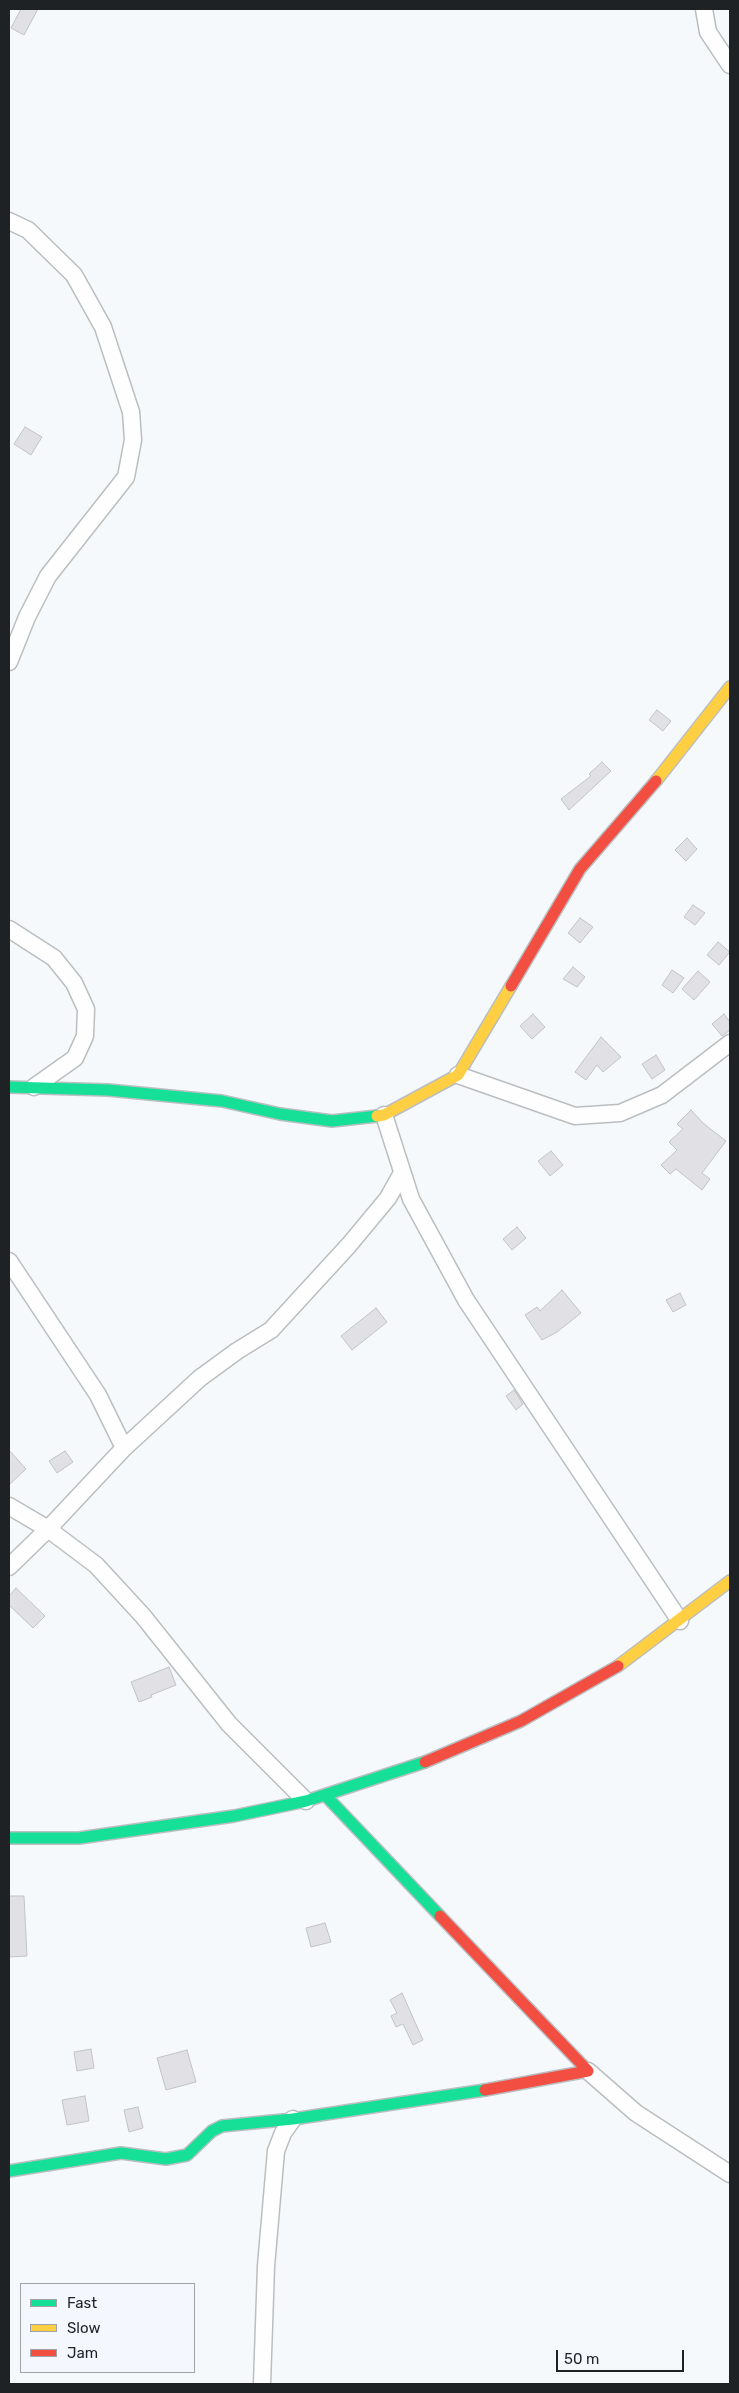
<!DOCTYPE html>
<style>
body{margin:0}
#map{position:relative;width:739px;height:2393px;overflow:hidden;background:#f6f9fc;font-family:Rubik,sans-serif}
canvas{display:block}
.frame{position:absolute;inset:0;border:10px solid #1f2225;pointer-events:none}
.legend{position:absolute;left:20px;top:2283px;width:175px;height:90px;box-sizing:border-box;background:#f4f8fe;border:1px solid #9fa2a7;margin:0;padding:6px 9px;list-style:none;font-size:15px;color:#1f2225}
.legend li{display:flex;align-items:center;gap:10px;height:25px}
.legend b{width:25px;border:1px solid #9fa2a7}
.scale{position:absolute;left:556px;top:2350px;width:128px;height:22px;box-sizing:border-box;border:2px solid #1f2225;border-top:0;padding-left:6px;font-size:15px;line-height:18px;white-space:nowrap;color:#1f2225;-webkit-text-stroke:4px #f4f8fe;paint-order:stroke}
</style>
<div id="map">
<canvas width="739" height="2393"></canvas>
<div class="frame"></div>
<ul class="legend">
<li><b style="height:6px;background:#16e098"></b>Fast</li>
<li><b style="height:6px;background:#ffcf43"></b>Slow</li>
<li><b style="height:6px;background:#f24e42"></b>Jam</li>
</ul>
<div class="scale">50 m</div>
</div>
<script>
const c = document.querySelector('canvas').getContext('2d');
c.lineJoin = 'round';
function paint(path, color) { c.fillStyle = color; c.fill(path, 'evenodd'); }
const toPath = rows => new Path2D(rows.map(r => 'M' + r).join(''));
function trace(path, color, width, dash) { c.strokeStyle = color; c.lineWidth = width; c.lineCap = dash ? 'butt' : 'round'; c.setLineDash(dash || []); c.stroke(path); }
const building = toPath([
 [21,9,38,9,24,35,11,28,21,9],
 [25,427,42,437,31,455,14,444,25,427],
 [657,710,671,721,663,731,649,720,657,710],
 [602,762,611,771,569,810,561,799,591,776,589,774,602,762],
 [687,838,697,849,686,861,675,850,687,838],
 [693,905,705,913,695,925,684,917,693,905],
 [580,918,593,927,580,943,568,933,580,918],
 [718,942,730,952,719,965,707,955,718,942],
 [573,967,585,977,577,987,563,979,573,967],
 [672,970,684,978,673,993,662,985,672,970],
 [698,971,710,982,694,1000,682,989,698,971],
 [533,1014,545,1027,532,1039,520,1026,533,1014],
 [724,1014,730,1022,730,1030,722,1036,712,1024,724,1014],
 [601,1037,621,1057,603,1072,597,1065,586,1080,575,1072,601,1037],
 [656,1055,665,1070,652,1079,642,1064,656,1055],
 [691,1110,703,1123,726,1141,702,1173,710,1179,702,1190,676,1169,670,1174,661,1165,677,1150,669,1142,683,1129,677,1124,691,1110],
 [551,1151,563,1165,550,1176,538,1161,551,1151],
 [517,1227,526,1238,512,1250,503,1239,517,1227],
 [562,1290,581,1313,557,1332,542,1340,525,1315,537,1307,540,1311,562,1290],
 [680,1293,686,1305,673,1312,666,1300,680,1293],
 [376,1308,387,1322,352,1350,341,1336,376,1308],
 [514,1390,523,1404,516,1410,506,1396,514,1390],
 [9,1450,26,1469,9,1485,9,1450],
 [65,1451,73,1462,57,1473,49,1461,65,1451],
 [16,1588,45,1616,33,1628,9,1605,9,1596,16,1588],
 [169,1667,176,1685,151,1695,152,1697,139,1702,131,1682,169,1667],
 [9,1896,24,1896,27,1956,9,1957,9,1896],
 [325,1923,331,1942,311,1947,306,1928,325,1923],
 [402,1993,423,2040,413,2045,403,2024,396,2027,391,2016,397,2013,390,2000,402,1993],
 [91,2049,94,2068,77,2071,74,2052,91,2049],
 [187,2050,196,2082,166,2090,157,2058,187,2050],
 [85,2096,89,2121,67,2125,62,2100,85,2096],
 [138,2107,143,2128,129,2132,124,2110,138,2107]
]);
paint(building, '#e1e0e4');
trace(building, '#c2c3c5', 1);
const street = toPath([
 [704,9,708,32,730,65],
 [9,221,28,230,74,275,103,327,131,412,133,440,126,477,48,576,27,617,9,662],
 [9,929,54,958,74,983,86,1009,85,1036,75,1058,34,1087],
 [458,1075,575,1116,620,1113,662,1095,730,1043],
 [384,1115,411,1199,466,1300,680,1621],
 [9,1261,98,1395,124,1448],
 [9,1506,48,1529,96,1565,143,1616,229,1724,306,1801],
 [9,1567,48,1529,124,1448,200,1378,237,1351,271,1330,349,1245,388,1198,402,1173],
 [588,2071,636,2113,730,2174],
 [262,2384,266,2266,276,2151,283,2133,293,2119]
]);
const fast = toPath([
 [9,1087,108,1090,222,1101,280,1114,332,1121,377,1116],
 [325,1795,440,1916],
 [9,1838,79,1838,234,1816,306,1801,425,1762],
 [9,2171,121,2153,166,2159,187,2155,212,2131,222,2126,293,2119,485,2090]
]);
const slow = toPath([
 [656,781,730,687],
 [377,1116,384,1115,458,1075,511,986],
 [618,1666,730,1581]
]);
const jam = toPath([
 [511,986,580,869,656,781],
 [425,1762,521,1721,618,1666],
 [440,1916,588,2071,485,2090]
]);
trace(street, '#bbbec1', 19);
trace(fast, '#bbbec1', 14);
trace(slow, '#bbbec1', 14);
trace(jam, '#bbbec1', 14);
trace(street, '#fefeff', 16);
trace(fast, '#16e098', 11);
trace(slow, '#ffcf43', 11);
trace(jam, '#f24e42', 11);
</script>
